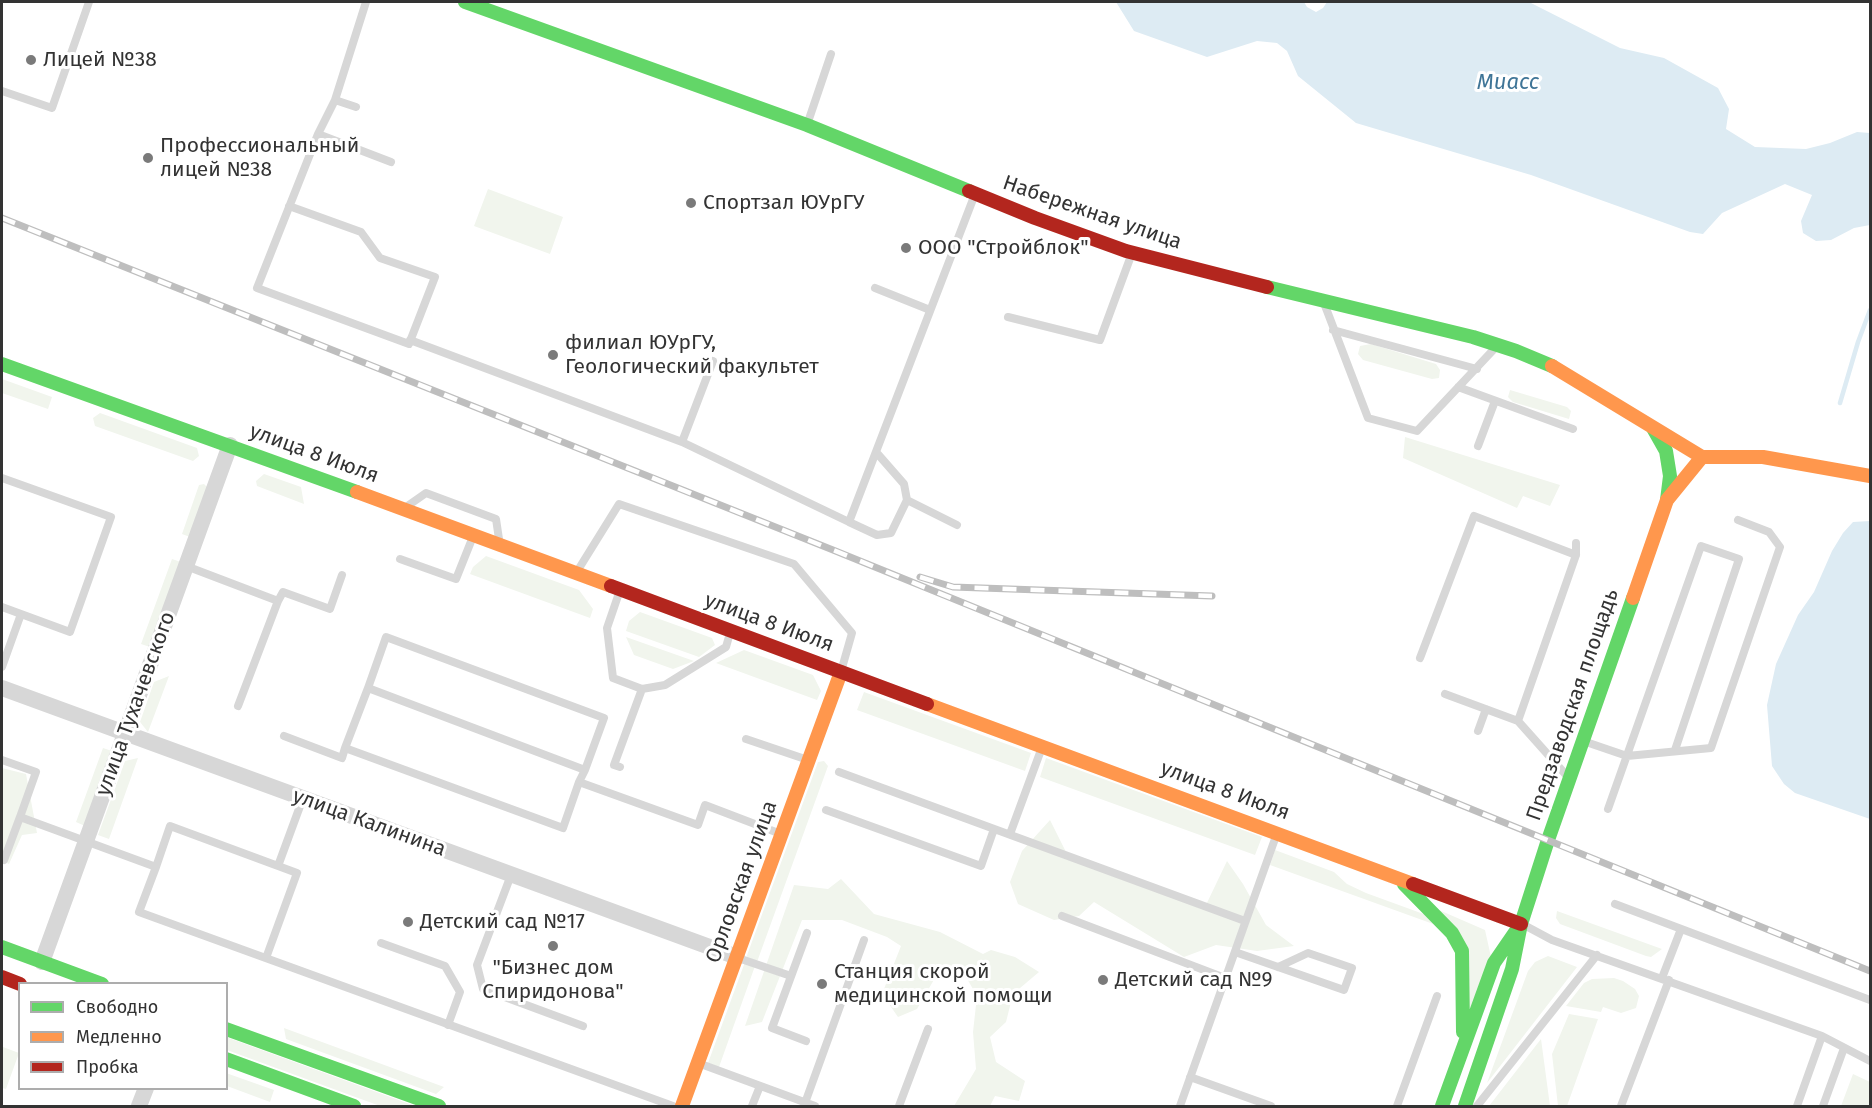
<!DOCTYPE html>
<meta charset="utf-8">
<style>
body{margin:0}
#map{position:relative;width:1872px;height:1108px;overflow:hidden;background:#fff;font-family:"Fira Sans",sans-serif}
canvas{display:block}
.frame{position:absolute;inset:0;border:3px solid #333;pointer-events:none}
.legend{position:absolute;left:18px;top:982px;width:210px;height:108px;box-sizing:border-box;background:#fff;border:2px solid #adadad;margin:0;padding:8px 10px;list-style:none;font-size:18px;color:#333}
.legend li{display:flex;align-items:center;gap:12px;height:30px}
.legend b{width:30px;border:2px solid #adadad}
</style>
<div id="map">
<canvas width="1872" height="1108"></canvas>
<div class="frame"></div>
<ul class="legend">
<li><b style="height:8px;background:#63d668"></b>Свободно</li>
<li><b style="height:8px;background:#ff974d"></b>Медленно</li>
<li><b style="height:8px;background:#b3261e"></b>Пробка</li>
</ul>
</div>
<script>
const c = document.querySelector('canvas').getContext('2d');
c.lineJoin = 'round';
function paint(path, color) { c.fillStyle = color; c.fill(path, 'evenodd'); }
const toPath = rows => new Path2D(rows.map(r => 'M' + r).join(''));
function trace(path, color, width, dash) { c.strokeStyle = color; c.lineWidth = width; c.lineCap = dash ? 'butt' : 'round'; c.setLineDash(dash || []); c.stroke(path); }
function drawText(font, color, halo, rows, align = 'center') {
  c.font = font + ' "Fira Sans",sans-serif'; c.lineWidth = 6; c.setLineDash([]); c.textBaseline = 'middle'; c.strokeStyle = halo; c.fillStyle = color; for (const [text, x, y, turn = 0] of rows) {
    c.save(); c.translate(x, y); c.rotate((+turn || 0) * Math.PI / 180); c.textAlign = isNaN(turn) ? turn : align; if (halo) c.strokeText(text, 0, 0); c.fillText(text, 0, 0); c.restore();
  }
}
paint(toPath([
 [488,189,563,217,550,254,474,226],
 [1371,344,1436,364,1440,370,1439,378,1432,379,1363,360,1358,354,1360,346],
 [2,379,52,397,48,409,2,393],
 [1510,390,1567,407,1571,411,1569,419,1513,402,1508,397],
 [100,413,197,448,199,456,193,461,95,426,93,418],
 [1405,437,1560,485,1550,506,1523,496,1517,508,1403,458],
 [264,474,301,487,304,504,257,486,256,481],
 [204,484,208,488,190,537,182,534,199,485],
 [486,556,579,590,593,609,590,618,470,574,473,567],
 [172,559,181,562,150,647,141,644],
 [640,612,712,638,715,645,699,657,626,631,629,621],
 [626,637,694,661,673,669,634,655],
 [744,650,813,675,821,691,817,700,716,663],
 [169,676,148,732,140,722,154,682],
 [864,692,1031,753,1025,771,857,710],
 [103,748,112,751,85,826,76,822],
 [138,758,109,839,98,835,125,761],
 [1046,758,1262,837,1255,855,1040,777],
 [824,761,828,766,757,962,746,958,818,762],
 [2,768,26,774,37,833,22,835,9,864,2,861],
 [1050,820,1069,858,1205,907,1227,861,1243,884,1266,925,1294,946,1257,951,1216,945,1184,957,1094,902,1079,916,1054,920,1018,904,1010,882,1022,851],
 [1275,850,1334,872,1347,884,1366,893,1429,916,1436,925,1270,865],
 [841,879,874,914,940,932,983,954,991,950,1015,957,1039,972,1013,994,1006,1022,990,1037,996,1062,1025,1081,1019,1101,995,1096,990,1106,954,1106,976,1069,973,1032,977,996,962,970,939,971,917,1009,898,1017,882,994,901,946,887,937,842,920,802,920,762,1022,745,1026,794,885,828,889],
 [1432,907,1485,930,1491,957,1467,1026,1467,963],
 [1557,911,1662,949,1651,957,1646,956,1560,924,1556,918],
 [1548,956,1577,967,1487,1083,1528,971,1535,962],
 [745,962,755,966,719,1067,708,1063],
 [1614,978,1623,981,1635,989,1639,996,1636,1008,1621,1013,1603,1007,1601,1012,1566,1006,1584,983,1592,979],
 [1569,1014,1598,1019,1567,1106,1558,1106,1552,1054],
 [284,1028,444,1087,436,1094,286,1039],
 [226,1037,415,1106,380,1106,227,1050],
 [1541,1039,1550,1106,1489,1106],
 [3,1047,19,1053,6,1089,2,1088],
 [226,1073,274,1090,270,1102,227,1086],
 [1853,1074,1870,1082,1870,1106,1841,1106]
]), '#f1f5ed');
paint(toPath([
 [1116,2,1304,2,1307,7,1316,12,1323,8,1327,2,1529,2,1620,48,1664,58,1718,88,1729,109,1726,129,1755,147,1806,149,1830,143,1857,132,1870,133,1870,225,1854,228,1831,240,1816,241,1803,233,1801,221,1812,195,1785,184,1722,213,1703,234,1690,232,1531,175,1356,123,1298,76,1287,51,1277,43,1257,41,1207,57,1134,31],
 [1870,521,1870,819,1795,793,1784,784,1772,766,1767,705,1776,664,1798,615,1814,592,1832,551,1843,533,1853,522]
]), '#ddebf3');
trace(toPath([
 [1840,403,1858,342,1870,310]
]), '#ddebf3', 4.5);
trace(toPath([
 [2,91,52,108,89,2],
 [335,100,356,107],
 [807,125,831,54],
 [318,134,391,162],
 [289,206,361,232,380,258,435,277,409,344,257,288,318,134,335,100,366,2],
 [875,288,930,310],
 [1324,303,1368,418,1417,431,1496,347],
 [1008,317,1100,340,1132,253],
 [1333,330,1477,369],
 [410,340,682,442,713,361],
 [1458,387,1573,429],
 [682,442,849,522,975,194],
 [1478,446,1495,401],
 [876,452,904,484,907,500,957,525],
 [2,478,111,517,70,632,2,607],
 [406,507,426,493,496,519,499,539],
 [849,522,877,535,891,533,907,500],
 [1576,555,1576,543],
 [400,559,456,579,472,539],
 [186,566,278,601,238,706],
 [578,570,619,504,794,564,852,633,842,668],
 [619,593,607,628,613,678,642,689,665,685,726,647,730,633],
 [278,601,283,592,330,609,342,575],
 [1420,658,1474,516,1576,555,1518,721],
 [2,667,21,614],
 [1445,694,1518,721,1567,776],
 [1478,731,1486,709],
 [284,736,342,758,345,748,563,828,579,782],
 [746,739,808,760],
 [1586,742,1627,756,1711,748,1780,547,1769,532,1738,520],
 [345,748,368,688,386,637,604,718,585,770,368,688],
 [2,760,36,772,20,817],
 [620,767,614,765,642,689],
 [585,770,579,782,698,825,705,805,781,834],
 [839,772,1245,921],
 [1608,809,1701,546,1739,559,1675,750],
 [826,810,981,866,994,829],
 [1010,834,1041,750],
 [2,859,4,860,20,817,156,867,170,826,297,873,266,958],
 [278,866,303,798],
 [156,867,139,912,673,1106],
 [511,875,477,965,483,989,583,1026],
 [1615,904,1870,1000],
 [1062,916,1225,978],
 [1524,925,1552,940,1822,1036,1870,1061],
 [381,943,445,966,460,992,448,1025],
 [1235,952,1344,990,1352,968,1308,953,1278,967],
 [738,958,791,976],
 [1662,978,1681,929],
 [806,1041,772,1028,807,933],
 [698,1063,815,1106],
 [1190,1077,1271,1106],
 [805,1103,864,940],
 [752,1106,760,1086],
 [899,1106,928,1029],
 [1180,1106,1276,836],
 [1397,1106,1437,996],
 [1477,1106,1597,955],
 [1621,1106,1669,980],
 [1797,1106,1822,1036],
 [1823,1106,1844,1048]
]), '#d7d7d7', 8);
trace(toPath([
 [2,688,737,957],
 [42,962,230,445],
 [139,1106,146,1088]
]), '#d7d7d7', 16);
trace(toPath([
 [465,2,807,125,969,191],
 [1267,287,1473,337,1516,351,1552,366],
 [2,364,357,492],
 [1653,428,1666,451,1670,476,1667,500],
 [1404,884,1452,933,1462,951,1463,1032],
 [2,947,102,984],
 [226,1029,439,1106],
 [226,1059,354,1106],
 [1442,1106,1494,963,1516,931],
 [1465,1106,1512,969,1521,924,1548,840,1633,598]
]), '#63d668', 14);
trace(toPath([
 [1552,366,1702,457],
 [357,492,611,586],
 [1633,598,1667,500,1702,457,1763,457,1870,476],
 [927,704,1413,884],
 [682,1106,841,672]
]), '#ff974d', 14);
trace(toPath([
 [969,191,1035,218,1126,251,1267,287],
 [611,586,927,704],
 [1413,884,1521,924],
 [2,977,20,984]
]), '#b3261e', 14);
const rail = toPath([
 [2,218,833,550,1870,971],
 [920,577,953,587,1212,596]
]);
trace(rail, '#bebebe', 7);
trace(rail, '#fff', 4.5, [14]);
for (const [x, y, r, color] of [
 [31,60,6,"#7a7a7a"],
 [148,158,6,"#7a7a7a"],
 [691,203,6,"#7a7a7a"],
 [906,248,6,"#7a7a7a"],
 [553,355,6,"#7a7a7a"],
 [408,922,6,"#7a7a7a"],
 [553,946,6,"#7a7a7a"],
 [1103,980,6,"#7a7a7a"],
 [822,984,6,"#7a7a7a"]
]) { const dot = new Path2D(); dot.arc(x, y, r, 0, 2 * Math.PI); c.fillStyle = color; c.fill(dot); trace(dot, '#fff', 2); }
drawText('21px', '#333', '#fff', [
 ["Лицей №38",43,60],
 ["Профессиональный",160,146],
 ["лицей №38",160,170],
 ["Спортзал ЮУрГУ",703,203],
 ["ООО \"Стройблок\"",918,248],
 ["филиал ЮУрГУ,",565,343],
 ["Геологический факультет",565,367],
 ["Детский сад №17",420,922],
 ["\"Бизнес дом",553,968,"center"],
 ["Спиридонова\"",553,992,"center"],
 ["Станция скорой",834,972],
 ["медицинской помощи",834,996],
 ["Детский сад №9",1115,980]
], 'left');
drawText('21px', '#333', '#fff', [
 ["Набережная улица",1092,213,19],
 ["улица 8 Июля",314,454,20],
 ["улица 8 Июля",769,623,20],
 ["улица Тухачевского",136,704,-70],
 ["Предзаводская площадь",1573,705,-71],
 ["улица 8 Июля",1225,791,20],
 ["улица Калинина",369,823,20],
 ["Орловская улица",742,882,-70]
]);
drawText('italic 22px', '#3f7597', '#fff', [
 ["Миасс",1508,83]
]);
</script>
